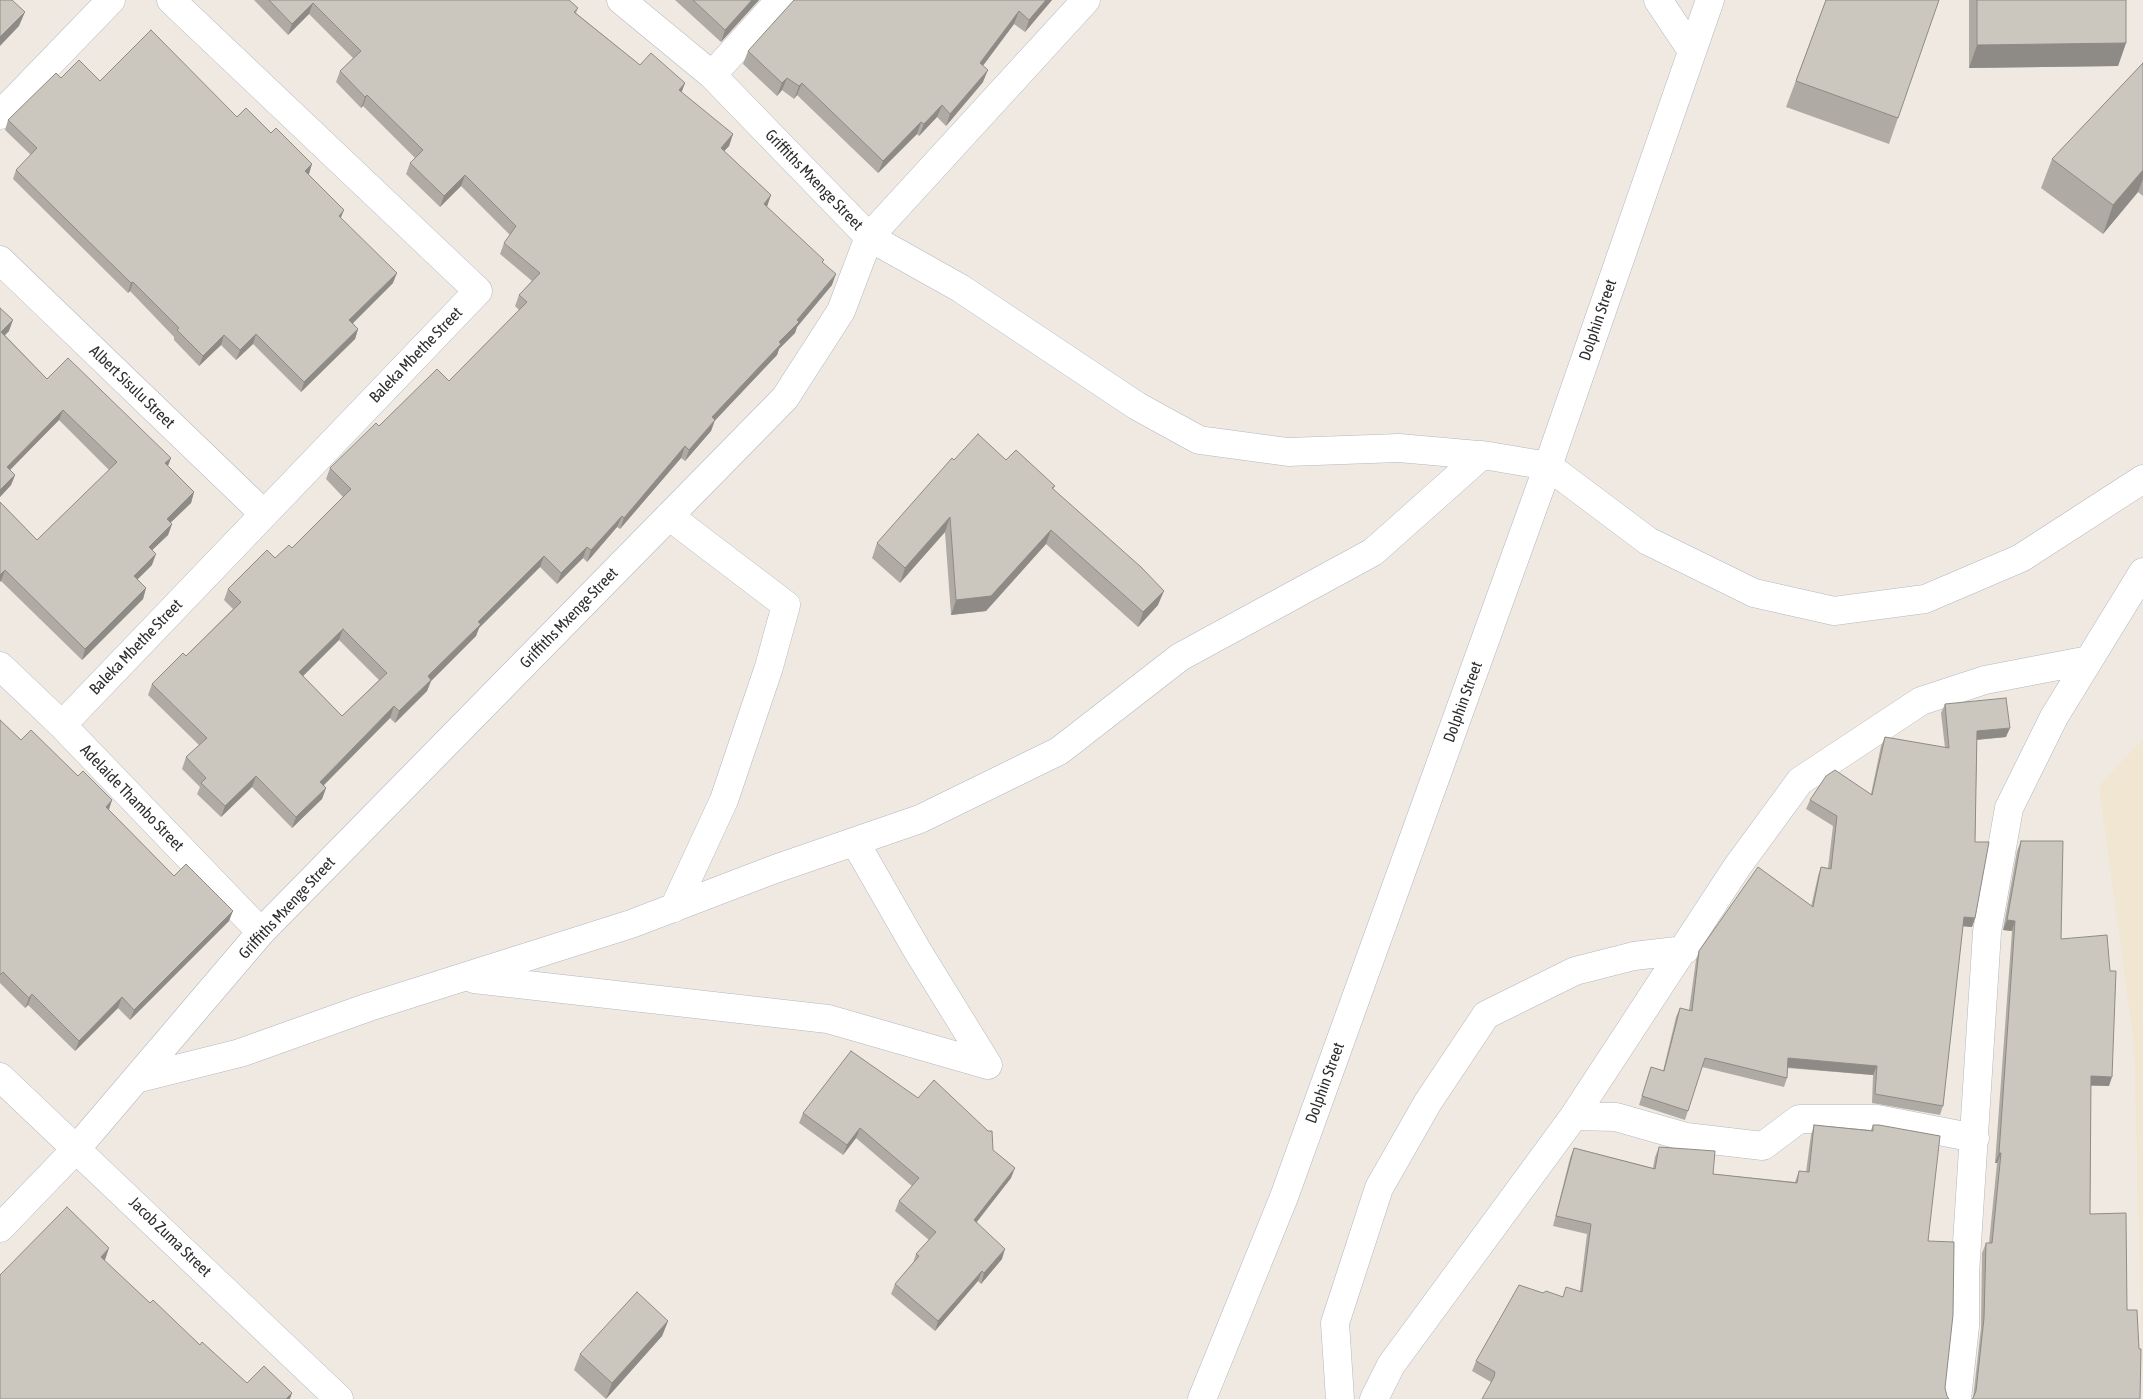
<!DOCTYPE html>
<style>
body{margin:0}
canvas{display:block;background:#efe9e1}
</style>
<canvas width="2143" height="1399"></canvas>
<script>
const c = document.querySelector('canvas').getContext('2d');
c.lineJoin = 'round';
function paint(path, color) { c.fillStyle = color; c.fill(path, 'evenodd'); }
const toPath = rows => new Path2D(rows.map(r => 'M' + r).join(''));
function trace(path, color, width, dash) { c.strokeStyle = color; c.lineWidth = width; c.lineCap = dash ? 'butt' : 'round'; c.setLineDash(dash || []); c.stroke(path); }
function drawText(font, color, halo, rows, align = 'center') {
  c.font = font + ' "Asap Condensed",sans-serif'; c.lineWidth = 4; c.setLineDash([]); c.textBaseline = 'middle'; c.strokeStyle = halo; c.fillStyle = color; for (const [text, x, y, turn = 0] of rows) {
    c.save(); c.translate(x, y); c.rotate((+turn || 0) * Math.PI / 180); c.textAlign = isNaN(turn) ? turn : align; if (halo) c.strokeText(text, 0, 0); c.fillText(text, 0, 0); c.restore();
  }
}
paint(toPath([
 [2143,739,2143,1393,2134,1045,2099,786]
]), '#f0e6d1');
const minor = toPath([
 [621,0,712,75,869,237,960,288,1137,406,1199,440,1288,452,1399,448,1489,456,1548,466,1648,541,1754,593,1834,611,1925,599,2021,558,2143,479],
 [1658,0,1692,51],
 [712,75,780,0],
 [0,115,111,0],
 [0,260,264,514],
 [669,516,786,605,769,667,724,800,674,908],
 [0,666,62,725,261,932],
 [62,725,478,291,171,0],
 [474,979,828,1019,988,1065,917,950,855,842],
 [0,1077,339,1399],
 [136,1079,240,1053,369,1007,631,924,775,869,920,819,1059,751,1180,657,1373,552,1482,455],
 [1574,1116,1616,1117,1686,1137,1763,1146,1799,1119,1877,1119,1975,1138],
 [0,1228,77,1148,261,932,785,398,841,311,869,237,1086,0],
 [1202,1399,1284,1197,1548,466,1710,0],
 [1340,1399,1335,1323,1379,1188,1428,1102,1486,1015,1575,971,1634,956,1685,950],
 [1374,1399,1391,1365,1574,1116,1737,867,1800,781,1921,701,1985,680,2089,660],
 [1957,1399,1965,1326,1965,1274,1987,932,2009,808,2054,717,2143,572]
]);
trace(minor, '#b4b7c1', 29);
trace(minor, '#fff', 28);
paint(toPath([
 [254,0,569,0,578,8,576,13,640,65,685,83,681,92,733,134,729,146,724,151,771,195,767,207,823,263,832,285,797,327,795,333,779,349,777,355,715,420,711,431,685,461,681,458,620,529,617,527,587,562,583,558,557,584,540,567,479,628,476,636,431,681,427,691,395,723,390,718,324,785,326,788,322,799,292,828,252,787,221,817,197,794,200,787,182,769,186,757,199,745,148,695,152,684,186,656,233,609,224,600,228,589,292,548,343,497,326,479,330,468,379,426,449,381,519,310,515,306,519,295,532,281,500,254,504,243,510,235,461,186,440,207,406,174,410,163,415,158,363,106,361,108,336,82,340,71,353,58,309,14,288,35],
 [339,640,379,680,342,716,303,676],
 [675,0,759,0,721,42],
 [1052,0,1025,32,1014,24,983,66,983,82,946,126,937,117,919,136,917,134,878,173,797,95,794,99,782,90,777,96,743,64,748,51],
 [1826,0,1898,118,1889,144,1786,107],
 [1969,0,2126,0,2126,43,2118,66,1969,68],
 [2143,63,2143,196,2138,192,2103,234,2041,188,2052,159],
 [61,78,100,81,237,117,309,174,308,175,341,218,393,283,353,323,358,329,355,339,301,392,253,344,236,360,221,345,199,366,174,340,174,337,130,291,128,293,13,179,16,170,31,155,5,130,8,120],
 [0,308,9,331,5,335,47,379,171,458,168,466,194,492,191,503,170,523,172,524,168,535,152,550,152,565,137,579,146,588,143,599,82,660,1,581,0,502,37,540,109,470,59,420,10,470,15,475,11,485,0,497],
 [954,460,1006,460,1055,486,1053,489,1158,605,1138,627,1046,544,986,611,951,615,945,532,900,583,872,558,877,543],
 [1945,704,2006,737,1977,740,1975,842,1975,918,1972,927,1963,926,1943,1106,1940,1115,1872,1103,1873,1075,1787,1068,1787,1078,1784,1087,1702,1067,1685,1120,1639,1105,1651,1067,1663,1071,1676,1017,1680,1008,1689,1010,1696,960,1699,951,1811,907,1818,876,1821,867,1828,868,1833,826,1806,809,1810,800,1871,794,1881,746,1885,737,1945,748,1941,713],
 [0,720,21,740,78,776,112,800,109,810,174,876,229,921,130,1020,118,1008,75,1051,28,1005,25,1008,0,983],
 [2021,841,2061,939,2109,1086,2091,1086,2090,1214,2127,1310,1973,1398,1981,1328,1982,1253,1986,1243,1989,1243,1997,1163,1995,1163,2012,931,2003,930,2017,851],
 [918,1098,993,1150,1011,1178,977,1222,1002,1259,981,1284,978,1281,935,1331,891,1294,895,1284,913,1263,916,1254,929,1240,895,1211,899,1201,912,1186,856,1138,843,1155,799,1123,803,1113],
 [1814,1125,1871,1130,1873,1125,1940,1136,1491,1382,1472,1371,1476,1361,1543,1293,1563,1297,1580,1291,1587,1234,1553,1226,1570,1158,1574,1148,1653,1168,1655,1157,1659,1147,1713,1174,1795,1182,1799,1171,1806,1172,1811,1135],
 [668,1321,662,1336,606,1399,574,1370,580,1354]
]), '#afaba4');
paint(toPath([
 [752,0,759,0,721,42,725,30],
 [1046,0,1052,0,1025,32,1029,20],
 [313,3,309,14,288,35,292,24],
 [1019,11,1014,24,975,76,980,63],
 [25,12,19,26,0,46,0,37],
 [2126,43,2118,66,1969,68,1977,45],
 [988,70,983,82,946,126,950,114],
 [787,78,782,90,777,96,782,83],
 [685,83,681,94,679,90],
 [802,83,797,95,794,99,799,86],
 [367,95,363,106,361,108,365,97],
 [942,105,937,117,919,136,924,124],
 [921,122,917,134,878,173,883,161],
 [733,134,729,146,716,160,721,148],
 [312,164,309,174,301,181,305,171],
 [2143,170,2143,179,2138,192,2103,234,2113,205],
 [465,175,461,186,440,207,444,196],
 [771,195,767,206,759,215,764,204],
 [344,210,340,220,339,216],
 [397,273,393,283,346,330,349,320],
 [836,274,832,285,797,327,795,333,779,349,777,355,708,428,712,417,779,342],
 [133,282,130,291,128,293,131,283],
 [13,320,9,331,0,340,1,332],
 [358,329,355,339,301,392,304,382],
 [256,334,253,344,236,360,240,350],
 [224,335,221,345,199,366,203,356],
 [63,410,59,420,3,477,7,467],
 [715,420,711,431,685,461,689,450],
 [685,446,681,458,620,529,624,518],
 [171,458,167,468,165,463],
 [15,475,11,485,0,497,0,490],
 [194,492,191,503,163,530,167,519],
 [622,516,617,527,587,562,591,550],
 [950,517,945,532,900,583,905,568],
 [172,524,168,535,145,557,149,547],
 [1051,530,1046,544,986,611,951,615,956,600],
 [587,547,583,558,557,584,561,573],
 [156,554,152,565,130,587,134,576],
 [544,556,540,567,479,628,476,636,431,681,427,691,395,723,399,711,428,676,478,622],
 [5,570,1,581,0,582,0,575],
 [146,588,143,599,82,660,85,649],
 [1164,591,1158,605,1138,627,1143,612],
 [343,629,339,640,295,684,299,672],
 [394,706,390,718,316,793,320,782],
 [2010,728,2006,737,1974,740,1977,731],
 [256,776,252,787,221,817,225,806],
 [326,788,322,799,292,828,296,817],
 [112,800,108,811,106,807],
 [233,911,229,921,130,1020,134,1010],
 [1964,917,1975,918,1972,927,1960,926],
 [2007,920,2015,921,2012,931,2003,930],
 [32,994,28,1005,25,1008,29,998],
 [122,997,118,1008,75,1051,79,1041],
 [1788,1058,1877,1066,1873,1075,1784,1067],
 [2091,1076,2112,1077,2109,1086,2087,1085],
 [860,1128,856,1138,843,1155,847,1145],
 [1999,1153,2001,1153,1997,1163,1995,1163],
 [1015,1168,1011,1178,970,1230,974,1220],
 [109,1248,105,1260,97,1268,101,1257],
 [1005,1249,1002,1259,981,1284,984,1273],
 [982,1271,978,1281,935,1331,938,1321],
 [668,1321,662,1336,606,1399,612,1383],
 [292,1393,290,1399,286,1399]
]), '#8e8b86');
const building = toPath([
 [0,0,12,0,25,12,0,37,0,0],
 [269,0,569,0,578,8,574,12,640,65,651,53,685,83,679,90,733,134,721,148,771,195,764,204,824,260,822,262,836,274,797,320,799,322,779,342,781,344,712,417,715,420,689,450,685,446,624,518,622,516,591,550,587,547,561,573,544,556,478,622,481,624,428,676,431,680,399,711,394,706,320,782,326,788,296,817,256,776,225,806,201,783,206,778,186,757,207,738,152,684,183,653,186,656,241,602,228,589,267,550,275,558,289,545,292,548,351,489,330,468,376,423,379,426,437,369,449,381,527,302,519,295,540,273,504,243,516,226,465,175,444,196,410,163,423,150,367,95,365,97,340,71,361,51,313,3,292,24,269,0],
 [343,629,387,673,342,716,299,672,343,629],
 [693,0,752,0,725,30,693,0],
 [794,0,1046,0,1029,20,1019,11,980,63,988,70,950,114,942,105,924,124,921,122,883,161,802,83,799,86,787,78,782,83,748,51,794,0],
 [1826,0,1939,0,1898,118,1796,81,1826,0],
 [1977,0,2126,0,2126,43,1977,45,1977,0],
 [151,30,237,117,246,108,271,133,276,128,312,164,305,171,344,210,339,216,397,273,349,320,358,329,304,382,256,334,240,350,224,335,203,356,177,330,179,328,133,282,131,283,16,170,37,148,8,120,56,73,61,78,79,60,100,81,151,30],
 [2143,63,2143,170,2113,205,2052,159,2143,63],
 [0,308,13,320,1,332,47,379,68,358,171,458,165,463,194,492,167,519,172,524,149,547,156,554,134,576,146,588,85,649,5,570,0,575,0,502,37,540,117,462,63,410,7,467,15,475,0,490,0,308],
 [978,434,1006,460,1016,450,1055,486,1052,488,1141,567,1164,591,1143,612,1051,530,991,596,956,600,950,517,905,568,877,543,952,458,954,460,978,434],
 [2006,698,2010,728,1977,731,1975,842,1989,842,1975,918,1964,917,1943,1106,1875,1094,1877,1066,1788,1058,1787,1078,1705,1058,1688,1111,1642,1096,1651,1067,1664,1071,1680,1008,1692,1011,1699,951,1758,867,1813,907,1821,867,1831,869,1837,816,1810,800,1826,776,1835,770,1872,795,1885,737,1949,748,1945,704,2006,698],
 [0,720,21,740,31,730,78,776,83,771,112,800,106,807,174,876,186,864,233,911,134,1010,122,997,79,1041,32,994,29,998,3,972,0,975,0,720],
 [2021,841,2063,841,2061,939,2107,935,2110,971,2116,971,2112,1077,2091,1076,2090,1214,2126,1213,2127,1310,2137,1310,2139,1349,2141,1349,2140,1399,1972,1399,1973,1398,1976,1391,1984,1318,1986,1243,1992,1243,2001,1153,1999,1153,2015,921,2007,920,2021,841],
 [851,1051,918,1098,934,1080,988,1131,992,1131,993,1150,1015,1168,974,1220,1005,1249,984,1273,982,1271,938,1321,895,1284,919,1256,916,1254,936,1232,899,1201,919,1178,860,1128,847,1145,803,1113,851,1051],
 [1814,1125,1873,1131,1873,1125,1879,1125,1940,1136,1928,1241,1954,1242,1953,1315,1945,1388,1947,1396,1949,1399,1482,1399,1494,1377,1495,1372,1476,1361,1519,1285,1543,1293,1546,1291,1563,1297,1566,1287,1582,1292,1591,1224,1556,1216,1574,1148,1655,1169,1659,1147,1715,1151,1713,1174,1797,1183,1799,1171,1809,1172,1814,1125],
 [67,1207,109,1248,101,1257,150,1303,153,1300,200,1345,202,1342,247,1383,264,1366,292,1393,286,1399,0,1399,0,1275,67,1207],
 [637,1292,668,1321,612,1383,580,1354,637,1292]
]);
paint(building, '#cbc7bf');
trace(building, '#8e8b86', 1);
drawText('16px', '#2e2e2e', '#fff', [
 ["Griffiths Mxenge Street",814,180,46],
 ["Dolphin Street",1598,320,-71],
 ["Baleka Mbethe Street",416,355,-46],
 ["Albert Sisulu Street",132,387,44],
 ["Griffiths Mxenge Street",569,618,-46],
 ["Baleka Mbethe Street",136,647,-46],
 ["Dolphin Street",1463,702,-70],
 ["Adelaide Thambo Street",132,798,46],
 ["Griffiths Mxenge Street",287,908,-47],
 ["Dolphin Street",1325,1083,-70],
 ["Jacob Zuma Street",170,1237,44]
]);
</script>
